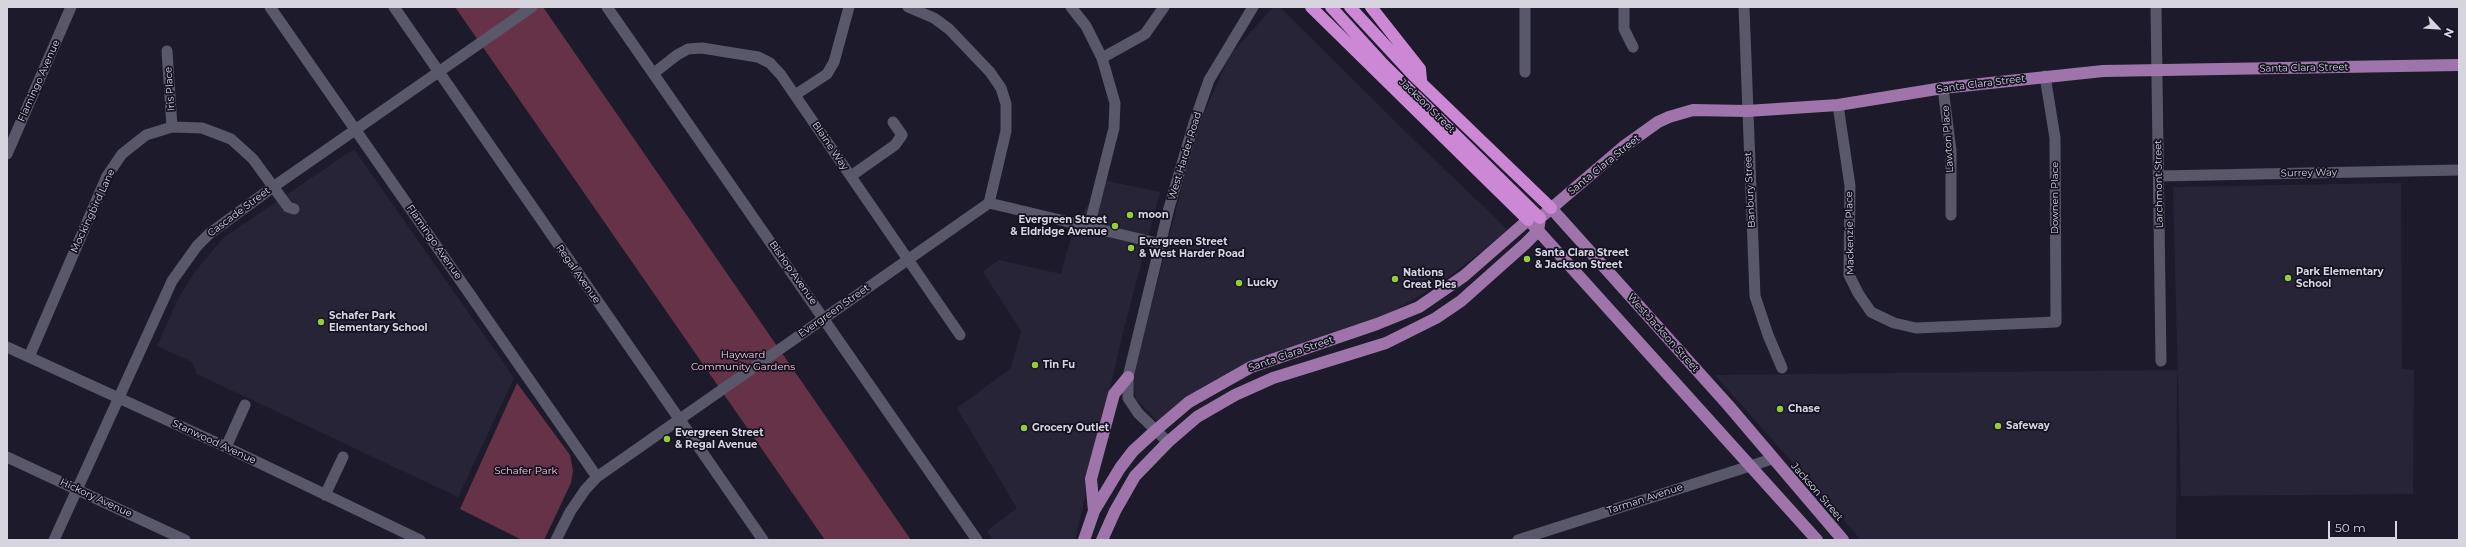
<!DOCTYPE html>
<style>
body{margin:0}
#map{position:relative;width:2466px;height:547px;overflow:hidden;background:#1d1b2b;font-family:Montserrat,sans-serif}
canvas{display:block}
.frame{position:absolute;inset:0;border:8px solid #d5d4df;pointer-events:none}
.north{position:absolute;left:2418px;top:8px;width:40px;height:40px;-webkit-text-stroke:3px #141221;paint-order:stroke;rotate:115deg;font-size:11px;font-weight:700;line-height:16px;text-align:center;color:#d5d4df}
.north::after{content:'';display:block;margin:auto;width:14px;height:18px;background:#d5d4df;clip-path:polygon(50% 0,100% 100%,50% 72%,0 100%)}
.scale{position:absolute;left:2328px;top:521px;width:69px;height:18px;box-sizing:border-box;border:2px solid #d5d4df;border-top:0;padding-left:5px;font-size:12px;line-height:14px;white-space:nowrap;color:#d5d4df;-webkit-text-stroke:3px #141221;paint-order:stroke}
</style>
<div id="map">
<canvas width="2466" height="547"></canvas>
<div class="frame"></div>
<div class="north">N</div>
<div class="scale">50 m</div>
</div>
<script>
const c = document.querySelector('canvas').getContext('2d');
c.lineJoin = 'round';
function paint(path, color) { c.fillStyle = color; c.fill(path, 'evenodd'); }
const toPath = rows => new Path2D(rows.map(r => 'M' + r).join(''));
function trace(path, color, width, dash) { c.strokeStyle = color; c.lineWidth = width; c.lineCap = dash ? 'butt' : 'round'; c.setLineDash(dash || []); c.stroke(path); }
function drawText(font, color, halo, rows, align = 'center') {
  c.font = font + ' Montserrat,sans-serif'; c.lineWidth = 3.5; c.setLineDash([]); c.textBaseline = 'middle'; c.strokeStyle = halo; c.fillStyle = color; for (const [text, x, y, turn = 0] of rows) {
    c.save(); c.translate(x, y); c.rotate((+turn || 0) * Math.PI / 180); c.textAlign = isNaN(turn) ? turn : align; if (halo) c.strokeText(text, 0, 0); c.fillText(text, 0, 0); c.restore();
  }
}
paint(toPath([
 [1273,7,1280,7,1417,143,1508,230,1444,281,1383,317,1260,358,1202,387,1158,422,1136,399,1132,379,1197,129,1230,55],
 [354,149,514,378,458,497,197,374,192,362,157,346,178,299,194,273,223,238],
 [1103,180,1160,192,1124,328,1075,540,993,540,987,531,1017,508,957,408,1011,368,1021,331,983,272,999,260,1061,274,1073,230],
 [2401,183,2402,369,2414,370,2413,494,2181,496,2173,187],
 [2177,370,2176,540,1861,540,1715,375]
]), '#272438');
paint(toPath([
 [455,7,543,7,911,540,825,540],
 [517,383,570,455,573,471,571,483,544,540,522,540,460,509]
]), '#653248');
trace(toPath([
 [270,7,597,477],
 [394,7,763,540],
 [607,7,977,540],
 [908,7,934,18,949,29,990,72,1001,88,1006,104,1006,131,989,203],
 [1071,7,1086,26,1102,58,1115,103,1114,128,1089,227],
 [1525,7,1525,72],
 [1624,7,1624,29,1633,47],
 [1744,7,1755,296,1768,335,1782,368],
 [2156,7,2161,361],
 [167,51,172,127],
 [1102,58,1145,34,1164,7],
 [654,73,677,55,688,49,702,48,758,57,770,63,781,75,960,335],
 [1943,88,1951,151,1951,215],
 [795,95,827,74,834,62,849,7],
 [1838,105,1850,186,1849,275,1858,293,1871,312,1894,323,1916,328,2056,322,2055,138,2045,76],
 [7,154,71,7],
 [851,176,895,145,902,135,893,122],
 [2159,176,2459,170],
 [7,347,226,447,420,540],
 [29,357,107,176,122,154,146,135,172,127,202,128,231,139,253,159,288,207,294,209],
 [1168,442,1138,413,1128,398,1128,377,1169,208,1194,123,1209,80,1253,7],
 [226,447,245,405],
 [7,457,185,540],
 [325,495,343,457],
 [54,540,172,281,197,246,209,234,273,187,532,7],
 [556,540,570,512,585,490,597,477,989,203,1161,244],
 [1518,540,1772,459]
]), '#59576a', 11);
trace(toPath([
 [1551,208,1728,405,1843,540],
 [1533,225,1817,540],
 [1094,511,1091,479,1114,394,1128,377],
 [1084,540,1094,511,1120,468,1133,451,1156,430,1189,402,1251,367,1377,324,1419,307,1464,276,1528,220,1540,218,1623,147,1658,122,1669,117,1693,110,1747,111,1838,105,1943,88,2103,71,2459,65],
 [1102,540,1115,511,1135,476,1168,442,1197,417,1235,395,1273,378,1386,343,1436,318,1461,301,1525,244,1538,231,1540,218]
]), '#9e74aa', 12);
trace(toPath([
 [1311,7,1528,220],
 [1331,7,1383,64,1540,218],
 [1350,7,1413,75,1551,208],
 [1371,7,1420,69,1421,80]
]), '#cc88d5', 12);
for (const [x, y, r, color] of [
 [1130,215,4,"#94cc3c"],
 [1115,226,4,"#94cc3c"],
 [1131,248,4,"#94cc3c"],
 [1527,259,4,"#94cc3c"],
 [2288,278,4,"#94cc3c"],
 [1395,279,4,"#94cc3c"],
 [1239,283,4,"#94cc3c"],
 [321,322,4,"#94cc3c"],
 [1035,365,4,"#94cc3c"],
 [1780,409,4,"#94cc3c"],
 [1998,426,4,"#94cc3c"],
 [1024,428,4,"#94cc3c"],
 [667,439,4,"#94cc3c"]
]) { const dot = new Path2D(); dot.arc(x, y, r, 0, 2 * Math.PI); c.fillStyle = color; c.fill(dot); trace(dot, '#141221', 1.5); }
drawText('10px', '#d5d4df', '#141221', [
 ["Santa Clara Street",2304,68,-1],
 ["Flamingo Avenue",39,81,-66],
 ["Santa Clara Street",1981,84,-7],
 ["Iris Place",170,89,-94],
 ["Jackson Street",1427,106,44],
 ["Lawton Place",1948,139,-94],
 ["Blaine Way",830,146,56],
 ["West Harder Road",1185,156,-73],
 ["Santa Clara Street",1604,165,-39],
 ["Surrey Way",2309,173,-1],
 ["Larchmont Street",2159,184,-91],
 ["Banbury Street",1750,190,-93],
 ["Downen Place",2055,198,-90],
 ["Mockingbird Lane",93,211,-65],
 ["Cascade Street",239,212,-37],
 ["Mackenzie Place",1850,233,-91],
 ["Flamingo Avenue",434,242,55],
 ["Bishop Avenue",793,273,55],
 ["Regal Avenue",578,274,55],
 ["Evergreen Street",834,311,-35],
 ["West Jackson Street",1663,333,48],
 ["Santa Clara Street",1291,354,-19],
 ["Stanwood Avenue",214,442,25],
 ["Jackson Street",1817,492,49],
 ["Hickory Avenue",96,498,25],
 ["Tarman Avenue",1645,499,-18]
]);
drawText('bold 10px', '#d5d4df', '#141221', [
 ["moon",1138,215],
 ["Evergreen Street",1107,220,"right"],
 ["& Eldridge Avenue",1107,232,"right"],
 ["Evergreen Street",1139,242],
 ["& West Harder Road",1139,254],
 ["Santa Clara Street",1535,253],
 ["& Jackson Street",1535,265],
 ["Park Elementary",2296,272],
 ["School",2296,284],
 ["Nations",1403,273],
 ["Great Pies",1403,285],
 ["Lucky",1247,283],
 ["Schafer Park",329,316],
 ["Elementary School",329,328],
 ["Tin Fu",1043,365],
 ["Chase",1788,409],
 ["Safeway",2006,426],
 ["Grocery Outlet",1032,428],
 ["Evergreen Street",675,433],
 ["& Regal Avenue",675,445]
], 'left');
drawText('10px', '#f9c8da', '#141221', [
 ["Hayward",743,355],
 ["Community Gardens",743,367],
 ["Schafer Park",526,471]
]);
</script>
